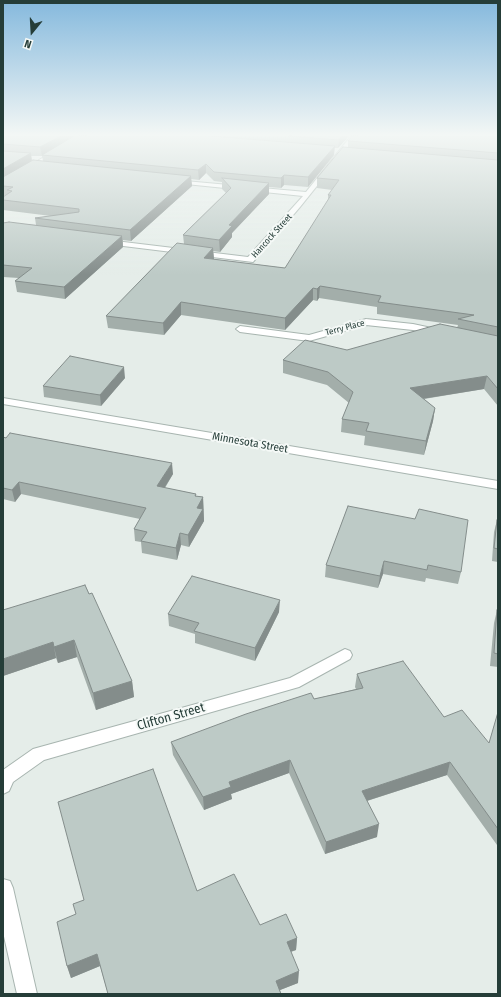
<!DOCTYPE html>
<style>
body{margin:0}
#map{position:relative;width:501px;height:997px;overflow:hidden;background:#e5ede9;font-family:"Fira Sans Condensed",sans-serif}
canvas{display:block}
.frame{position:absolute;inset:0;border:4px solid #253d38;pointer-events:none}
.north{position:absolute;left:12px;top:12px;width:40px;height:40px;-webkit-text-stroke:3px #f5f9f7;paint-order:stroke;rotate:198deg;font-size:11px;font-weight:700;line-height:16px;text-align:center;color:#253d38}
.north::after{content:'';display:block;margin:auto;width:14px;height:18px;background:#253d38;clip-path:polygon(50% 0,100% 100%,50% 72%,0 100%)}
</style>
<div id="map">
<canvas width="501" height="997"></canvas>
<div class="frame"></div>
<div class="north">N</div>
</div>
<script>
const c = document.querySelector('canvas').getContext('2d');
c.lineJoin = 'round';
const toPath = rows => new Path2D(rows.map(r => 'M' + r).join(''));
function trace(path, color, width, dash) { c.strokeStyle = color; c.lineWidth = width; c.lineCap = dash ? 'butt' : 'round'; c.setLineDash(dash || []); c.stroke(path); }
function paint(path, color) { c.fillStyle = color; c.fill(path, 'evenodd'); }
function drawText(font, color, halo, rows, align = 'center') {
  c.font = font + ' "Fira Sans Condensed",sans-serif'; c.lineWidth = 4; c.setLineDash([]); c.textBaseline = 'middle'; c.strokeStyle = halo; c.fillStyle = color; for (const [text, x, y, turn = 0] of rows) {
    c.save(); c.translate(x, y); c.rotate((+turn || 0) * Math.PI / 180); c.textAlign = isNaN(turn) ? turn : align; if (halo) c.strokeText(text, 0, 0); c.fillText(text, 0, 0); c.restore();
  }
}
const minor = toPath([
 [80,136,86,136,3,186,3,181,80,136],
 [351,136,357,136,300,207,253,262,107,244,103,242,107,240,248,257,303,196,176,183,174,182,174,180,306,192,351,136],
 [366,319,413,324,441,330,443,332,438,335,413,330,366,325,309,341,240,332,236,329,240,326,309,335,366,319],
 [3,398,498,481,498,489,3,404,3,398],
 [345,649,350,651,352,655,350,659,299,687,44,760,13,782,9,791,3,794,3,770,33,749,290,678,345,649],
 [3,879,10,881,13,888,37,994,17,994,3,932,3,879]
]);
trace(minor, '#a8b5b0', 2);
paint(minor, '#fff');
paint(toPath([
 [3,136,349,136,338,148,334,148,334,155,308,187,284,185,281,188,269,187,269,194,232,233,232,237,220,252,213,251,214,259,213,259,285,268,328,201,328,195,332,190,317,188,317,178,348,147,348,141,498,136,498,406,484,389,424,399,435,408,433,421,424,455,364,445,365,436,341,432,342,419,349,403,327,385,283,373,283,360,347,350,457,328,458,325,377,314,377,307,319,298,317,301,313,300,285,330,181,315,164,335,108,328,106,316,184,244,183,235,226,193,222,189,222,182,214,181,206,173,199,180,191,179,192,186,131,241,123,240,123,247,65,299,17,292,15,281,19,278,3,277,3,223,36,225,35,218,51,216,3,210,3,197,5,196,3,195],
 [31,156,42,156,43,161,32,161],
 [125,378,101,406,44,397,43,386],
 [3,437,173,474,165,488,196,494,196,496,203,497,204,521,189,547,181,545,177,560,142,553,141,542,135,541,134,529,140,519,21,494,15,502,3,499],
 [348,506,461,572,458,584,426,578,425,582,383,574,378,588,325,577,326,565],
 [497,520,498,520,498,562,492,561,494,532],
 [85,585,132,681,134,697,96,710,77,657,58,663,56,658,3,676],
 [497,610,498,610,498,667,490,666,494,623],
 [279,612,255,661,195,643,195,634,169,626,168,614],
 [357,674,444,717,489,743,498,712,498,844,497,845,447,775,367,801,377,837,325,854,289,773,231,794,232,799,204,810,173,755,171,742,314,699,356,689,355,687],
 [197,891,260,925,297,938,296,950,291,952,298,983,280,990,281,994,108,994,100,966,71,978,67,966,76,914,83,900]
]), '#a3aeaa');
paint(toPath([
 [61,136,78,136,42,155,42,156,40,147],
 [342,136,349,136,338,148,339,140],
 [335,146,334,155,308,187,308,177],
 [31,153,32,162,3,179,3,169],
 [206,164,206,173,199,180,198,170],
 [284,175,284,185,281,188,281,178],
 [191,176,192,186,131,241,130,230],
 [269,183,269,194,232,233,232,237,220,252,219,240,229,225],
 [122,236,123,247,65,299,64,287],
 [213,248,214,259,204,270,204,258],
 [320,286,319,298,317,301,317,289],
 [313,288,313,300,285,330,285,318],
 [181,302,181,315,164,335,163,323],
 [124,367,125,378,101,406,100,395],
 [487,376,484,389,409,401,410,388],
 [435,408,433,421,424,455,426,441],
 [172,463,173,474,158,498,157,486],
 [19,482,21,494,15,502,12,490],
 [203,497,204,521,189,547,188,535,197,508],
 [180,533,181,545,177,560,176,548],
 [384,561,383,574,378,588,380,576],
 [280,600,279,612,255,661,255,648],
 [74,640,77,657,58,663,54,647],
 [53,642,56,658,3,676,3,659],
 [132,681,134,697,96,710,93,693],
 [290,760,289,773,231,794,232,799,204,810,203,797,229,782],
 [450,762,447,775,360,803,362,791],
 [379,824,377,837,325,854,326,842],
 [297,938,296,950,286,953,287,942],
 [97,954,100,966,71,978,67,966],
 [299,971,298,983,275,992,276,981]
]), '#848d8b');
const building = toPath([
 [3,136,61,136,40,147,3,144,3,136],
 [74,136,210,136,335,146,308,177,284,175,281,178,214,172,206,164,198,170,42,155,74,136],
 [289,136,342,136,339,140,289,136],
 [352,136,498,136,498,153,348,141,352,136],
 [343,147,498,160,498,327,458,319,474,315,378,302,381,296,320,286,317,289,313,288,285,318,181,302,163,323,106,316,177,243,213,248,204,258,285,268,331,195,328,195,339,180,317,178,343,147],
 [3,151,31,153,3,169,3,151],
 [33,160,191,176,130,230,35,218,79,212,79,209,3,200,3,197,12,191,7,190,13,187,3,186,3,177,33,160],
 [222,178,269,183,229,225,232,226,219,240,183,235,231,188,222,178],
 [9,222,122,236,64,287,15,281,32,268,3,265,3,223,9,222],
 [440,324,498,336,498,389,487,376,410,388,435,408,426,441,366,431,369,423,342,419,353,392,328,372,283,360,305,340,347,350,440,324],
 [70,356,124,367,100,395,43,386,70,356],
 [10,433,172,463,157,486,196,494,195,496,203,497,197,508,203,509,188,535,180,533,176,548,141,541,147,532,134,529,146,508,19,482,12,490,3,488,3,437,6,438,10,433],
 [348,506,415,519,419,509,468,520,461,572,428,565,427,570,384,561,380,576,326,565,348,506],
 [497,520,498,520,498,549,494,548,497,520],
 [192,576,280,600,255,648,194,631,199,623,168,614,192,576],
 [85,585,89,594,92,593,132,681,93,693,74,640,54,647,53,642,3,659,3,610,85,585],
 [497,610,498,610,498,654,494,653,497,610],
 [403,661,444,717,462,710,489,743,498,712,498,829,450,762,362,791,379,824,326,842,290,760,229,782,231,787,203,797,171,742,246,714,311,693,314,699,363,688,357,674,403,661],
 [153,769,197,891,234,874,260,925,286,914,297,938,287,942,299,971,276,981,281,994,108,994,97,954,67,966,57,922,76,914,73,904,84,900,58,802,153,769]
]);
paint(building, '#bdcac6');
trace(building, '#848d8b', 1);
const sky = c.createLinearGradient(0, 0, 0, 275);
sky.addColorStop(0, '#85b9dd');
sky.addColorStop(0.49, '#f3f7f5');
sky.addColorStop(1, '#f3f7f500');
c.fillStyle = sky;
c.fillRect(0, 0, 501, 275);
drawText('9px', '#253d38', '#f5f9f7', [
 ["Hancock Street",272,236,-48],
 ["Terry Place",345,328,-15]
]);
drawText('11px', '#253d38', '#f5f9f7', [
 ["Minnesota Street",250,443,10]
]);
drawText('13px', '#253d38', '#f5f9f7', [
 ["Clifton Street",171,717,-16]
]);
</script>
